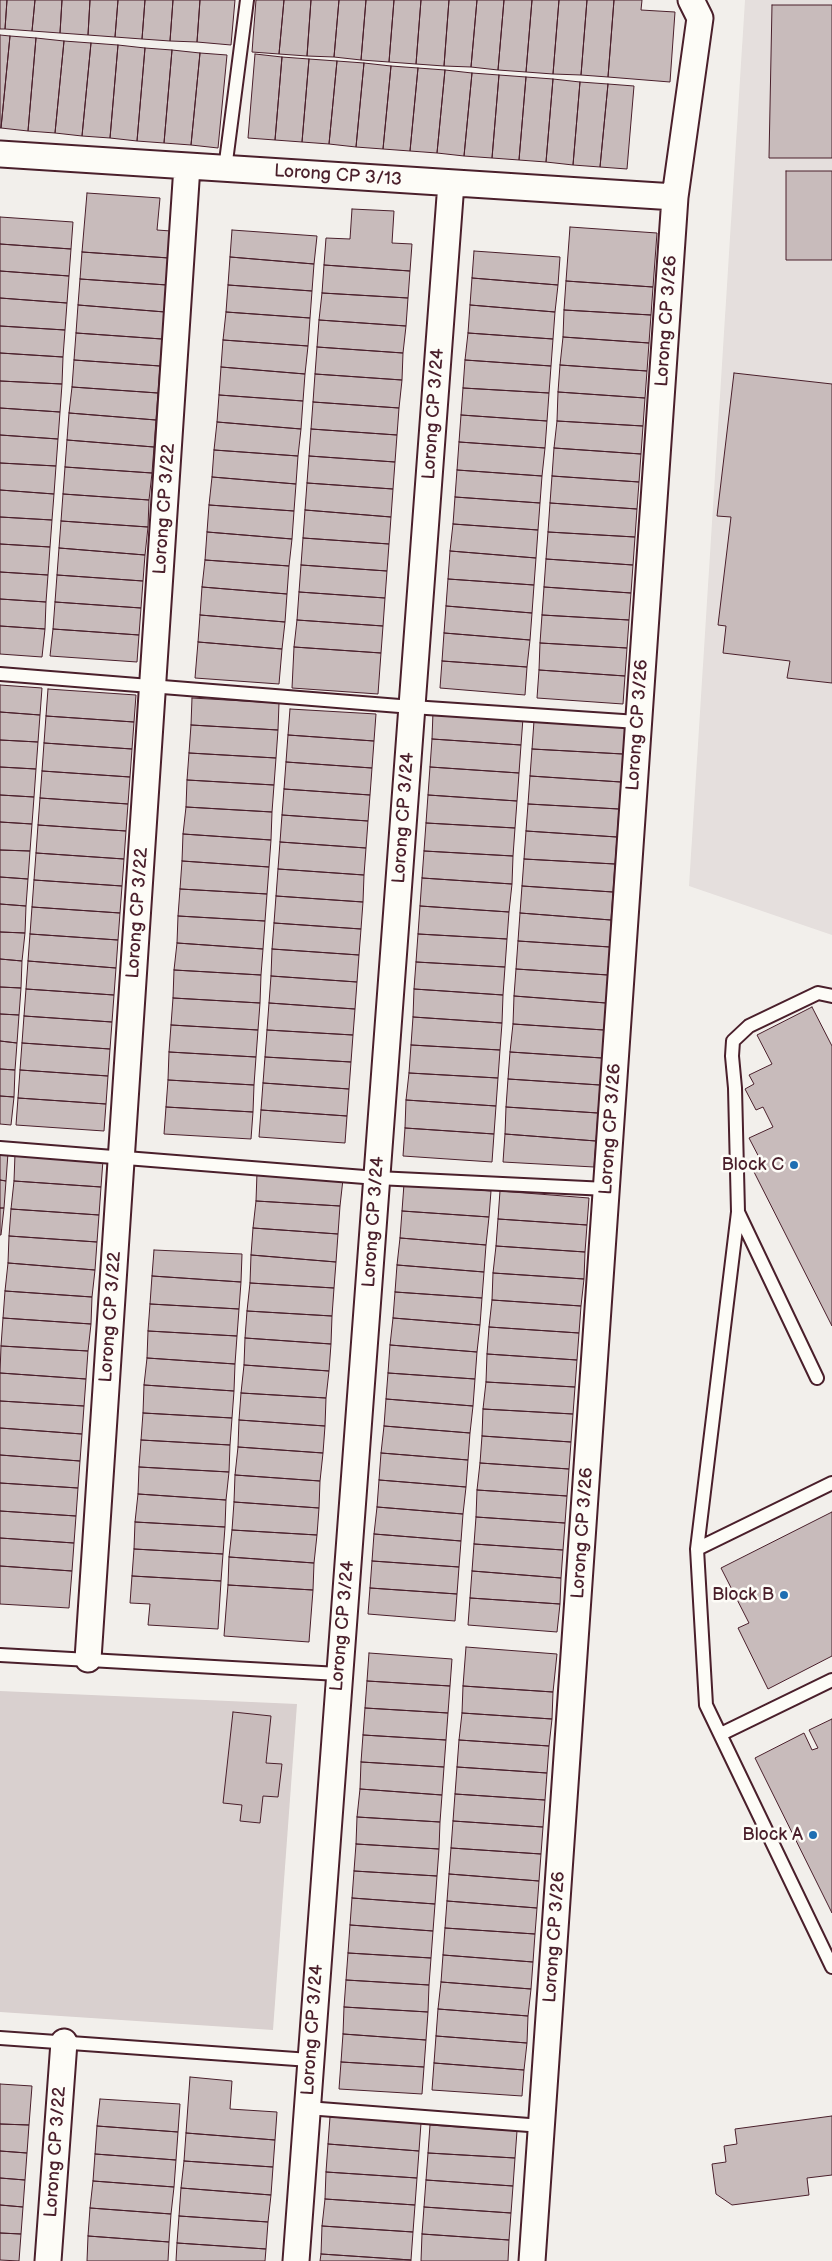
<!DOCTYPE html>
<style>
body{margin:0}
canvas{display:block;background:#f2efeb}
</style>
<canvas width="832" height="2261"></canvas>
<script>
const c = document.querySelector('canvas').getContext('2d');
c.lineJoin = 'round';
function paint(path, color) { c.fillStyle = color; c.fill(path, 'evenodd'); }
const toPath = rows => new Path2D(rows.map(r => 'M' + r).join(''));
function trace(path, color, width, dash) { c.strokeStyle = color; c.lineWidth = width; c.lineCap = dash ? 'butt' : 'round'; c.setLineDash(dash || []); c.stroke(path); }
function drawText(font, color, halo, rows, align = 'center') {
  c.font = font + ' "Balsamiq Sans",sans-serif'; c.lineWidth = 5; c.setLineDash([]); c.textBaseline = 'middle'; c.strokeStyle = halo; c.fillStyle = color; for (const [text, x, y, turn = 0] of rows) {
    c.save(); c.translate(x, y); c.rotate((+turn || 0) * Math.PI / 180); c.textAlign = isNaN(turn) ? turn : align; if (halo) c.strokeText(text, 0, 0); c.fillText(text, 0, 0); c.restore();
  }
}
paint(toPath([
 [745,0,832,0,832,935,689,886]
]), '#e5dfdd');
paint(toPath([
 [0,1691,297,1704,273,2030,0,2012]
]), '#d9d0cf');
const building = toPath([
 [0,0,7,0,5,29,0,29,0,0],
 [7,0,35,0,32,31,5,29,7,0],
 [35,0,62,0,60,33,32,31,35,0],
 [62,0,90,0,88,35,60,33,62,0],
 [90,0,118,0,115,37,88,35,90,0],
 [118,0,145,0,142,39,115,37,118,0],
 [145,0,173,0,170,41,142,39,145,0],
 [173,0,200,0,197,42,170,41,173,0],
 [200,0,235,0,231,45,197,42,200,0],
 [256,0,284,0,279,54,252,52,256,0],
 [284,0,311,0,307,56,279,54,284,0],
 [311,0,339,0,334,57,307,56,311,0],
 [339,0,366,0,361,60,334,57,339,0],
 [366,0,394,0,389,62,361,60,366,0],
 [394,0,421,0,416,64,389,62,394,0],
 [421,0,449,0,444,66,416,64,421,0],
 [449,0,477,0,471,67,444,66,449,0],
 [477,0,504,0,498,70,471,67,477,0],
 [504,0,532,0,526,72,498,70,504,0],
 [532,0,559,0,553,74,526,72,532,0],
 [559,0,587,0,581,75,553,74,559,0],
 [587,0,614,0,608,77,581,75,587,0],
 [614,0,642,0,641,10,675,12,670,82,608,77,614,0],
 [772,5,832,5,832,158,769,158,772,5],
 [0,35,10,36,1,128,0,128,0,35],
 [10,36,36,38,28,131,1,128,10,36],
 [36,38,64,41,55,133,28,131,36,38],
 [64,41,91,43,82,136,55,133,64,41],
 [91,43,118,45,110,138,82,136,91,43],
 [118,45,145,48,137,141,110,138,118,45],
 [145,48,172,50,164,143,137,141,145,48],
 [172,50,200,53,191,145,164,143,172,50],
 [200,53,227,55,218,148,191,145,200,53],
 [255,54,282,57,275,140,248,138,255,54],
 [282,57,309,59,302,142,275,140,282,57],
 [309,59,337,61,329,144,302,142,309,59],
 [337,61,364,63,356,147,329,144,337,61],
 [364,63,391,66,383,149,356,147,364,63],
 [391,66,418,68,410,151,383,149,391,66],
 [418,68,445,70,437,153,410,151,418,68],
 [445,70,472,73,464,156,437,153,445,70],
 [472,73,499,75,492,158,464,156,472,73],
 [499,75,526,77,519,160,492,158,499,75],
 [526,77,553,79,546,162,519,160,526,77],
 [553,79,580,82,573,165,546,162,553,79],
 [580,82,608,84,600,167,573,165,580,82],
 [608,84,634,86,627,169,600,167,608,84],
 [786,171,832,171,832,260,786,260,786,171],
 [87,193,160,198,157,230,171,231,169,258,82,252,87,193],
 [352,209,394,211,392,243,412,244,410,271,324,265,326,238,350,239,352,209],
 [0,217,73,222,71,249,0,244,0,217],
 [570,227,657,233,653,287,566,281,570,227],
 [232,230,317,236,314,264,230,257,232,230],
 [0,244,71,249,69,276,0,271,0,244],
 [474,251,560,257,558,285,472,278,474,251],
 [82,252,169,258,167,285,80,279,82,252],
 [230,257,314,264,312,291,228,285,230,257],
 [324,265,410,271,408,298,322,293,324,265],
 [0,271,69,276,67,303,0,298,0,271],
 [472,278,558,285,555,312,470,305,472,278],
 [80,279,167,285,165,312,78,305,80,279],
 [566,281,653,287,651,315,564,310,566,281],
 [228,285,312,291,310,318,226,312,228,285],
 [322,293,408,298,406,326,319,320,322,293],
 [0,298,67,303,65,330,0,326,0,298],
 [78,305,165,312,162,339,76,333,78,305],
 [470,305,555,312,553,339,468,333,470,305],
 [564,310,651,315,649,343,563,337,564,310],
 [226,312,310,318,308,346,223,340,226,312],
 [319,320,406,326,403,353,317,347,319,320],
 [0,326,65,330,63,357,0,353,0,326],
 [76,333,162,339,160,366,74,360,76,333],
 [468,333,553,339,551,366,465,360,468,333],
 [563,337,649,343,647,371,560,365,563,337],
 [223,340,308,346,305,374,221,367,223,340],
 [317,347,403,353,402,380,315,374,317,347],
 [0,353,63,357,62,384,0,381,0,353],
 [74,360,160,366,158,393,72,387,74,360],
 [465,360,551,366,549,393,463,388,465,360],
 [560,365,647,371,645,398,558,392,560,365],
 [221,367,305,374,303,401,219,395,221,367],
 [734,373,832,384,832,683,787,678,790,661,723,653,726,626,718,625,731,517,717,516,734,373],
 [315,374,402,380,399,408,313,402,315,374],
 [0,381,62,384,60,412,0,408,0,381],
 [72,387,158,393,156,420,69,413,72,387],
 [463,388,549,393,547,421,461,415,463,388],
 [558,392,645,398,643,426,557,421,558,392],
 [219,395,303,401,301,429,217,422,219,395],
 [313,402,399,408,397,435,311,429,313,402],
 [0,408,60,412,58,439,0,435,0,408],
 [69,413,156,420,154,447,67,440,69,413],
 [461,415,547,421,545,448,459,442,461,415],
 [557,421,643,426,641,454,554,448,557,421],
 [217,422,301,429,298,456,214,450,217,422],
 [311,429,397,435,395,462,309,456,311,429],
 [0,435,58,439,56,466,0,463,0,435],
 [67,440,154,447,152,473,65,467,67,440],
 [459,442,545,448,542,476,457,470,459,442],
 [554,448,641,454,639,482,552,476,554,448],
 [214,450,298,456,296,484,212,477,214,450],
 [309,456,395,462,393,489,307,483,309,456],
 [0,463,56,466,54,494,0,490,0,463],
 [65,467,152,473,149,500,63,494,65,467],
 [457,470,542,476,540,503,455,497,457,470],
 [552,476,639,482,637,509,550,503,552,476],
 [212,477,296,484,294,511,209,505,212,477],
 [307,483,393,489,391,517,305,510,307,483],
 [0,490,54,494,52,520,0,517,0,490],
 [63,494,149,500,148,527,61,521,63,494],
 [455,497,540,503,538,530,453,524,455,497],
 [550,503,637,509,635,537,548,532,550,503],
 [209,505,294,511,292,539,207,532,209,505],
 [305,510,391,517,389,544,303,538,305,510],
 [0,517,52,520,50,547,0,544,0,517],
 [61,521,148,527,145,555,59,548,61,521],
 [453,524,538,530,536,558,450,551,453,524],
 [207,532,292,539,289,566,205,560,207,532],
 [548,532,635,537,633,565,546,559,548,532],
 [303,538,389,544,387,571,301,565,303,538],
 [0,544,50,547,48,575,0,572,0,544],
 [59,548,145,555,143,581,57,575,59,548],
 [450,551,536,558,534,585,448,579,450,551],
 [546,559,633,565,631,593,544,587,546,559],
 [205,560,289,566,287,594,202,587,205,560],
 [301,565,387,571,385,598,299,592,301,565],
 [0,572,48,575,46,602,0,599,0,572],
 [57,575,143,581,141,608,55,602,57,575],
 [448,579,534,585,532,613,446,606,448,579],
 [202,587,287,594,285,622,200,615,202,587],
 [544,587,631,593,629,620,542,615,544,587],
 [299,592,385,598,383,626,297,620,299,592],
 [0,599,46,602,45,629,0,626,0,599],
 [55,602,141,608,139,635,53,629,55,602],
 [446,606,532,613,530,640,444,633,446,606],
 [200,615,285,622,282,649,198,642,200,615],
 [542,615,629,620,627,648,540,643,542,615],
 [297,620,383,626,381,653,294,647,297,620],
 [0,626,45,629,42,657,0,654,0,626],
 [53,629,139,635,137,662,50,656,53,629],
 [444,633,530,640,527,667,442,661,444,633],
 [198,642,282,649,279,684,195,678,198,642],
 [540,643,627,648,625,676,539,670,540,643],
 [294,647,381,653,378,694,292,688,294,647],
 [442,661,527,667,525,695,440,688,442,661],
 [539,670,625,676,623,704,537,698,539,670],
 [0,685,42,688,40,715,0,712,0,685],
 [48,689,136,695,134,722,46,716,48,689],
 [192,698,279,703,278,730,191,725,192,698],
 [290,709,376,714,374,741,288,735,290,709],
 [0,712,40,715,38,742,0,740,0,712],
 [433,712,523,718,521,745,432,739,433,712],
 [46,716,134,722,132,749,44,743,46,716],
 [534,721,625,727,623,754,532,749,534,721],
 [191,725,278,730,276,758,189,753,191,725],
 [288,735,374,741,372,768,286,762,288,735],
 [432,739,521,745,519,773,430,767,432,739],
 [0,740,38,742,36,769,0,767,0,740],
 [44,743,132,749,130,777,42,771,44,743],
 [532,749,623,754,621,782,530,776,532,749],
 [189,753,276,758,274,785,187,780,189,753],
 [286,762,372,768,370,795,284,789,286,762],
 [0,767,36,769,34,797,0,795,0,767],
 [430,767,519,773,517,801,428,795,430,767],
 [42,771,130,777,128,804,40,798,42,771],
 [530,776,621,782,619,809,528,804,530,776],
 [187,780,274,785,272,812,186,807,187,780],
 [284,789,370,795,368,821,282,815,284,789],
 [0,795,34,797,32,824,0,822,0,795],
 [428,795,517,801,515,828,426,823,428,795],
 [40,798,128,804,126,831,38,825,40,798],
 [528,804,619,809,617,837,526,831,528,804],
 [186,807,272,812,271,840,183,834,186,807],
 [282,815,368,821,366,848,280,842,282,815],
 [0,822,32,824,30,851,0,850,0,822],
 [426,823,515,828,513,856,424,851,426,823],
 [38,825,126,831,124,859,36,853,38,825],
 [526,831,617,837,615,864,524,859,526,831],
 [183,834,271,840,269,867,182,861,183,834],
 [280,842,366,848,364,875,278,869,280,842],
 [0,850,30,851,28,879,0,877,0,850],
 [424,851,513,856,512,884,422,878,424,851],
 [36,853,124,859,122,886,34,880,36,853],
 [524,859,615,864,613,892,522,886,524,859],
 [182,861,269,867,267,894,180,889,182,861],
 [278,869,364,875,363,902,276,896,278,869],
 [0,877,28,879,26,906,0,904,0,877],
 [422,878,512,884,509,912,420,906,422,878],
 [34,880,122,886,120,913,32,907,34,880],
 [522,886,613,892,611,920,520,913,522,886],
 [180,889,267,894,265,921,178,916,180,889],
 [276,896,363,902,361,929,274,923,276,896],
 [0,904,26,906,25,933,0,932,0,904],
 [420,906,509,912,507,939,418,934,420,906],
 [32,907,120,913,118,940,30,934,32,907],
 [520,913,611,920,610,947,518,941,520,913],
 [178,916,265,921,263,949,177,943,178,916],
 [274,923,361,929,359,955,272,949,274,923],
 [0,932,25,933,22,961,0,959,0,932],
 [30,934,118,940,116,968,28,961,30,934],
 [418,934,507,939,505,967,416,962,418,934],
 [518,941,610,947,608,975,516,969,518,941],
 [177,943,263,949,261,975,174,970,177,943],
 [272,949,359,955,357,982,271,976,272,949],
 [0,959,22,961,21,988,0,987,0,959],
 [28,961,116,968,114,995,26,989,28,961],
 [416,962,505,967,503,995,414,989,416,962],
 [516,969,608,975,606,1003,514,996,516,969],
 [174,970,261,975,260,1003,173,998,174,970],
 [271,976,357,982,355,1009,269,1003,271,976],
 [0,987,21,988,19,1015,0,1014,0,987],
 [26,989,114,995,112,1022,24,1016,26,989],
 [414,989,503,995,502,1023,413,1017,414,989],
 [514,996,606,1003,604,1030,513,1024,514,996],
 [173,998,260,1003,258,1030,171,1025,173,998],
 [269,1003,355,1009,353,1035,267,1030,269,1003],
 [812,1007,832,1046,832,1326,752,1168,762,1163,749,1138,773,1127,763,1107,756,1110,745,1089,754,1084,749,1075,772,1064,757,1035,812,1007],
 [0,1014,19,1015,17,1043,0,1041,0,1014],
 [24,1016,112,1022,110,1049,22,1043,24,1016],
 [413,1017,502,1023,500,1050,411,1045,413,1017],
 [513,1024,604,1030,602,1058,510,1052,513,1024],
 [171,1025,258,1030,256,1057,169,1052,171,1025],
 [267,1030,353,1035,351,1062,265,1057,267,1030],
 [0,1041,17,1043,15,1070,0,1069,0,1041],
 [22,1043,110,1049,108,1076,20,1070,22,1043],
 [411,1045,500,1050,498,1078,409,1073,411,1045],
 [169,1052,256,1057,254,1085,168,1080,169,1052],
 [510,1052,602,1058,600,1085,508,1079,510,1052],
 [265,1057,351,1062,349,1089,263,1083,265,1057],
 [0,1069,15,1070,14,1097,0,1096,0,1069],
 [20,1070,108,1076,106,1104,18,1098,20,1070],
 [409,1073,498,1078,496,1106,406,1100,409,1073],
 [508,1079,600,1085,598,1113,506,1107,508,1079],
 [168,1080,254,1085,253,1112,166,1107,168,1080],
 [263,1083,349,1089,347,1116,261,1110,263,1083],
 [0,1096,14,1097,11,1125,0,1124,0,1096],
 [18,1098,106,1104,104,1131,16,1125,18,1098],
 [406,1100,496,1106,494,1134,405,1128,406,1100],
 [166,1107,253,1112,251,1139,164,1134,166,1107],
 [506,1107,598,1113,596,1141,505,1134,506,1107],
 [261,1110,347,1116,345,1143,259,1137,261,1110],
 [405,1128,494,1134,492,1162,403,1156,405,1128],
 [505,1134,596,1141,594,1167,503,1162,505,1134],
 [0,1152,8,1153,6,1181,0,1180,0,1152],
 [15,1154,103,1160,101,1187,14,1181,15,1154],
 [257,1173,343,1179,340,1206,256,1201,257,1173],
 [0,1180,6,1181,4,1208,0,1208,0,1180],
 [14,1181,101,1187,99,1215,11,1209,14,1181],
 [404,1184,491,1191,489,1217,402,1211,404,1184],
 [500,1191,589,1198,587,1225,498,1219,500,1191],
 [256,1201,340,1206,338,1234,253,1228,256,1201],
 [0,1208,4,1208,1,1235,0,1235,0,1208],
 [11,1209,99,1215,97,1242,9,1236,11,1209],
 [402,1211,489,1217,486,1245,400,1238,402,1211],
 [498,1219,587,1225,585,1252,496,1246,498,1219],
 [253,1228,338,1234,336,1262,251,1255,253,1228],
 [9,1236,97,1242,95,1270,8,1263,9,1236],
 [400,1238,486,1245,484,1272,397,1265,400,1238],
 [496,1246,585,1252,584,1279,493,1273,496,1246],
 [154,1250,242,1254,241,1282,152,1276,154,1250],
 [251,1255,336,1262,334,1288,250,1283,251,1255],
 [8,1263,95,1270,92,1297,5,1291,8,1263],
 [397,1265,484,1272,482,1298,395,1292,397,1265],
 [493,1273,584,1279,581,1306,492,1300,493,1273],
 [152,1276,241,1282,239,1309,150,1304,152,1276],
 [250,1283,334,1288,332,1316,247,1311,250,1283],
 [5,1291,92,1297,91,1324,3,1318,5,1291],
 [395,1292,482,1298,480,1325,393,1318,395,1292],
 [492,1300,581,1306,579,1333,489,1327,492,1300],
 [150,1304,239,1309,237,1336,148,1331,150,1304],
 [247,1311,332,1316,331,1344,245,1338,247,1311],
 [3,1318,91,1324,88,1351,1,1346,3,1318],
 [393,1318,480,1325,477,1352,390,1345,393,1318],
 [489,1327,579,1333,577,1360,487,1354,489,1327],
 [148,1331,237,1336,235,1364,147,1358,148,1331],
 [245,1338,331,1344,329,1371,244,1365,245,1338],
 [390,1345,477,1352,475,1379,388,1373,390,1345],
 [1,1346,88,1351,86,1379,0,1373,1,1346],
 [487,1354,577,1360,575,1387,486,1382,487,1354],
 [147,1358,235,1364,234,1391,144,1385,147,1358],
 [244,1365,329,1371,326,1398,241,1393,244,1365],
 [0,1373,86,1379,84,1406,0,1401,0,1373],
 [388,1373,475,1379,473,1406,386,1399,388,1373],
 [486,1382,575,1387,573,1414,483,1409,486,1382],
 [144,1385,234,1391,232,1418,143,1413,144,1385],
 [241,1393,326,1398,325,1426,239,1420,241,1393],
 [386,1399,473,1406,470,1433,384,1426,386,1399],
 [0,1401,84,1406,82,1434,0,1428,0,1401],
 [483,1409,573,1414,571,1442,482,1436,483,1409],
 [143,1413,232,1418,230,1445,141,1440,143,1413],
 [239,1420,325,1426,323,1453,238,1447,239,1420],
 [384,1426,470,1433,468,1460,381,1453,384,1426],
 [0,1428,82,1434,80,1461,0,1455,0,1428],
 [482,1436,571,1442,569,1469,480,1463,482,1436],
 [141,1440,230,1445,229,1472,139,1467,141,1440],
 [238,1447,323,1453,320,1481,235,1475,238,1447],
 [381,1453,468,1460,466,1487,379,1480,381,1453],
 [0,1455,80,1461,78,1488,0,1483,0,1455],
 [480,1463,569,1469,567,1496,477,1490,480,1463],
 [139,1467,229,1472,226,1500,138,1494,139,1467],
 [235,1475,320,1481,319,1508,234,1502,235,1475],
 [379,1480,466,1487,463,1514,377,1507,379,1480],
 [0,1483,78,1488,76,1516,0,1511,0,1483],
 [477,1490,567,1496,565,1523,476,1517,477,1490],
 [138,1494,226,1500,225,1527,135,1522,138,1494],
 [234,1502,319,1508,317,1535,232,1530,234,1502],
 [377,1507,463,1514,461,1541,374,1534,377,1507],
 [0,1511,76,1516,74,1543,0,1538,0,1511],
 [832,1512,832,1656,768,1689,738,1628,749,1623,721,1568,832,1512],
 [476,1517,565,1523,563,1550,474,1544,476,1517],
 [135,1522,225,1527,223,1554,134,1549,135,1522],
 [232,1530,317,1535,314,1563,229,1557,232,1530],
 [374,1534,461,1541,459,1567,372,1561,374,1534],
 [0,1538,74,1543,72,1571,0,1566,0,1538],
 [474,1544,563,1550,561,1578,472,1571,474,1544],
 [134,1549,223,1554,221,1581,132,1576,134,1549],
 [229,1557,314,1563,313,1590,228,1585,229,1557],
 [372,1561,459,1567,457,1594,370,1588,372,1561],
 [0,1566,72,1571,69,1608,0,1604,0,1566],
 [472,1571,561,1578,560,1604,470,1598,472,1571],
 [132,1576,221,1581,218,1629,148,1625,150,1604,130,1603,132,1576],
 [228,1585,313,1590,309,1642,224,1636,228,1585],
 [370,1588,457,1594,455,1621,368,1614,370,1588],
 [470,1598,560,1604,557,1632,468,1625,470,1598],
 [466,1647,557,1654,553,1692,463,1686,466,1647],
 [369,1653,452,1659,450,1686,367,1681,369,1653],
 [367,1681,450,1686,448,1713,365,1708,367,1681],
 [463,1686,553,1692,552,1719,462,1713,463,1686],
 [365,1708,448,1713,446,1740,363,1735,365,1708],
 [233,1712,271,1716,266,1763,282,1764,278,1797,263,1796,260,1823,240,1821,242,1805,223,1803,233,1712],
 [462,1713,552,1719,549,1746,459,1740,462,1713],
 [832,1719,832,1913,755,1758,804,1733,812,1750,818,1748,809,1730,832,1719],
 [363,1735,446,1740,444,1767,361,1762,363,1735],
 [459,1740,549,1746,547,1773,457,1767,459,1740],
 [361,1762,444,1767,442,1795,360,1789,361,1762],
 [457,1767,547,1773,545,1800,455,1794,457,1767],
 [360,1789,442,1795,440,1822,357,1817,360,1789],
 [455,1794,545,1800,543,1827,453,1821,455,1794],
 [357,1817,440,1822,439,1849,356,1844,357,1817],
 [453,1821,543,1827,541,1854,451,1848,453,1821],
 [356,1844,439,1849,437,1876,354,1871,356,1844],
 [451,1848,541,1854,539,1881,449,1874,451,1848],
 [354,1871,437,1876,435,1904,352,1898,354,1871],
 [449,1874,539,1881,537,1908,447,1901,449,1874],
 [352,1898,435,1904,433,1931,350,1925,352,1898],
 [447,1901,537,1908,535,1934,445,1928,447,1901],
 [350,1925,433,1931,431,1958,348,1953,350,1925],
 [445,1928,535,1934,533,1962,443,1955,445,1928],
 [348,1953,431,1958,429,1985,346,1980,348,1953],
 [443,1955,533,1962,531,1989,441,1982,443,1955],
 [346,1980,429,1985,428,2012,344,2007,346,1980],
 [441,1982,531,1989,528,2016,438,2009,441,1982],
 [344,2007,428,2012,426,2040,343,2034,344,2007],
 [438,2009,528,2016,527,2043,436,2036,438,2009],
 [343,2034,426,2040,424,2067,341,2062,343,2034],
 [436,2036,527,2043,524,2070,434,2063,436,2036],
 [341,2062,424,2067,422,2094,339,2089,341,2062],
 [434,2063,524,2070,522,2096,432,2090,434,2063],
 [190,2077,232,2081,230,2109,277,2112,275,2140,186,2133,190,2077],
 [0,2084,32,2086,29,2125,0,2124,0,2084],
 [100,2099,180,2104,178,2132,97,2126,100,2099],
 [832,2116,832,2175,807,2178,809,2195,732,2205,716,2194,712,2164,726,2162,724,2146,737,2144,735,2129,832,2116],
 [330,2117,421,2123,419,2151,328,2144,330,2117],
 [0,2124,29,2125,27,2153,0,2151,0,2124],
 [430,2125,517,2131,515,2158,428,2153,430,2125],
 [97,2126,178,2132,176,2160,95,2154,97,2126],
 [186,2133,275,2140,273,2167,184,2161,186,2133],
 [328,2144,419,2151,417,2178,326,2172,328,2144],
 [0,2151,27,2153,25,2180,0,2178,0,2151],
 [428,2153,515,2158,513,2186,426,2180,428,2153],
 [95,2154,176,2160,174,2187,93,2181,95,2154],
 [184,2161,273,2167,271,2195,181,2188,184,2161],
 [326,2172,417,2178,415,2205,325,2199,326,2172],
 [0,2178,25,2180,23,2207,0,2205,0,2178],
 [426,2180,513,2186,511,2213,424,2207,426,2180],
 [93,2181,174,2187,171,2214,90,2208,93,2181],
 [181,2188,271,2195,268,2222,179,2216,181,2188],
 [325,2199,415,2205,413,2232,322,2226,325,2199],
 [0,2205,23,2207,21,2234,0,2233,0,2205],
 [424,2207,511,2213,509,2240,422,2234,424,2207],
 [90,2208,171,2214,169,2242,88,2236,90,2208],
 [179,2216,268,2222,266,2249,177,2243,179,2216],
 [322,2226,413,2232,411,2260,321,2254,322,2226],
 [0,2233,21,2234,19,2261,0,2260,0,2233],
 [422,2234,509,2240,508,2261,421,2261,422,2234],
 [88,2236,169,2242,168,2261,87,2261,88,2236],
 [177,2243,266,2249,265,2261,176,2261,177,2243],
 [321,2254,411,2260,411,2261,320,2261,321,2254]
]);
paint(building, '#c8bbbb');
trace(building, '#4a1f2b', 1);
const lane = toPath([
 [225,169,247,0],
 [0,674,412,707,638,722],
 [0,1148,377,1178,607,1189],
 [738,1212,735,1088,732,1056,733,1041,749,1026,818,993,832,996],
 [817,1378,738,1212,697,1549,706,1705,832,1967],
 [697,1549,832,1483],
 [0,1655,339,1674],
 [721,1734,832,1680],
 [0,2038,310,2060],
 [307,2108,542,2126]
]);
const street = toPath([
 [0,154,675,197],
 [88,1659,187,166],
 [48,2261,64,2042],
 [296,2261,451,183],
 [532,2261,675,197,700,18,691,0]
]);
trace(lane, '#4a1f2b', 16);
trace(street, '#4a1f2b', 29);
trace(lane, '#fdfcf7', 12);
trace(street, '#fdfcf7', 25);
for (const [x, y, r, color] of [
 [794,1165,5,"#1f6fb2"],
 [784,1595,5,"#1f6fb2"],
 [813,1835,5,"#1f6fb2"]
]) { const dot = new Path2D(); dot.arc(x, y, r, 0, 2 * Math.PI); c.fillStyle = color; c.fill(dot); trace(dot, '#fdfcf7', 2); }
drawText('18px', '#4a1f2b', '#fdfcf7', [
 ["Lorong CP 3/13",338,176,4],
 ["Lorong CP 3/26",667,321,-86],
 ["Lorong CP 3/24",434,414,-86],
 ["Lorong CP 3/22",165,509,-86],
 ["Lorong CP 3/26",638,725,-86],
 ["Lorong CP 3/24",404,818,-86],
 ["Lorong CP 3/22",138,913,-86],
 ["Lorong CP 3/26",611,1129,-86],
 ["Lorong CP 3/24",374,1222,-86],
 ["Lorong CP 3/22",111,1317,-86],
 ["Lorong CP 3/26",583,1533,-86],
 ["Lorong CP 3/24",343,1626,-85],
 ["Lorong CP 3/26",555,1937,-86],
 ["Lorong CP 3/24",313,2030,-86],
 ["Lorong CP 3/22",56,2152,-86]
]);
drawText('18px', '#4a1f2b', '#fdfcf7', [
 ["Block C",784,1165],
 ["Block B",774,1595],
 ["Block A",803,1835]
], 'right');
</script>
